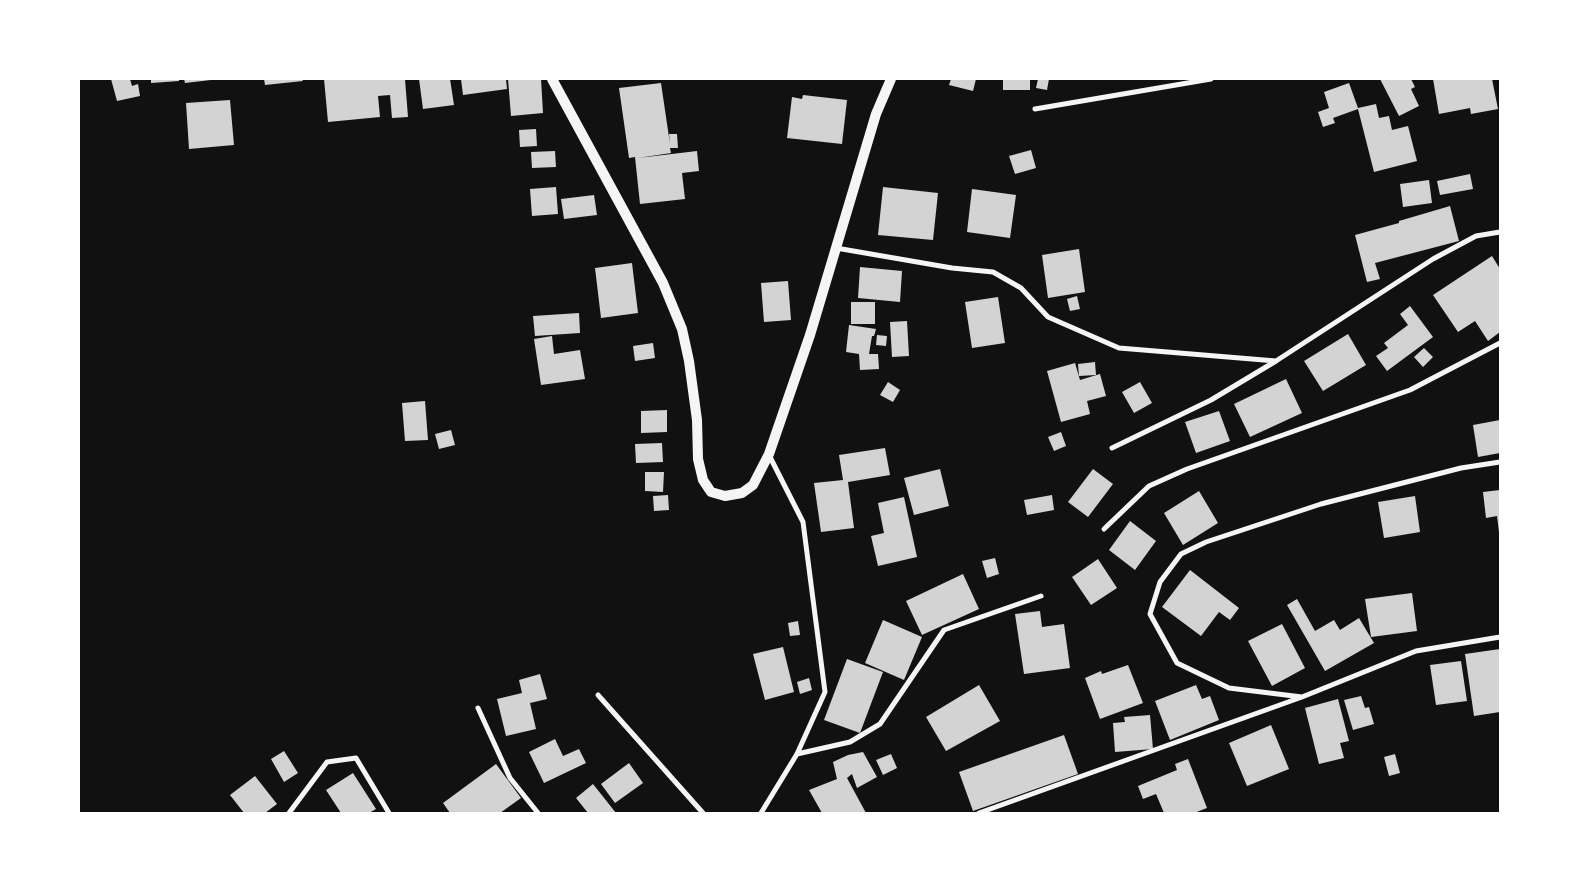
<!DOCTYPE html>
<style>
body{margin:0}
#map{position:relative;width:1579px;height:892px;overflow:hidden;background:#111;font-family:Arial,sans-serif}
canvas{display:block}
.frame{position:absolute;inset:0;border:80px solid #fff;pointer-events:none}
</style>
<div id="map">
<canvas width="1579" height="892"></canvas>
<div class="frame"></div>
</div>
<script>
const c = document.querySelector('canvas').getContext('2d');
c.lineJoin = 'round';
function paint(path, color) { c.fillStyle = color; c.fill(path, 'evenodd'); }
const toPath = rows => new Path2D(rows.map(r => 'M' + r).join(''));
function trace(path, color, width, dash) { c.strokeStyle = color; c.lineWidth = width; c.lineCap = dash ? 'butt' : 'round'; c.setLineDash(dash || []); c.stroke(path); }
paint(toPath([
 [111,79,130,79,132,86,138,84,140,96,117,101],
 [151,79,179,79,179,81,151,83],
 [184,79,211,79,211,80,185,83],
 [264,79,302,79,303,81,265,85],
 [324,79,405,79,408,117,392,118,390,95,378,96,380,117,328,122],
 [419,79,450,79,454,105,423,109],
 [461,79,506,79,507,89,463,95],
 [508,79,541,79,543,113,511,116],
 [951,79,976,79,973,91,949,85],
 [1003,79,1030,79,1030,90,1003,90],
 [1038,79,1049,79,1047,90,1036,88],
 [1380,79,1411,79,1415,87,1411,89,1419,106,1399,116],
 [1433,79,1492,79,1498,109,1471,114,1470,108,1439,114],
 [661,83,670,144,669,134,677,134,678,148,670,148,671,153,638,158,697,151,699,171,682,173,685,199,640,204,635,157,629,158,619,88],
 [1349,83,1358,108,1376,104,1379,118,1389,116,1392,130,1408,126,1417,161,1374,172,1358,109,1333,118,1335,123,1323,127,1318,112,1329,108,1324,92],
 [803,95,847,100,842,144,787,138,792,97,802,99],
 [230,100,234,145,189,149,186,103],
 [536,129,537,146,520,147,519,130],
 [1031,150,1036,168,1015,174,1009,156],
 [555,151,556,167,532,168,531,152],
 [1470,174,1473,189,1440,195,1437,181],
 [1429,180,1432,203,1403,207,1400,184],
 [556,187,558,214,532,216,530,189],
 [883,187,938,193,933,240,878,235],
 [972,189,1016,195,1010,238,967,232],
 [594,195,597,215,564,219,561,199],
 [1450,206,1459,241,1375,263,1380,279,1367,282,1355,235,1399,223,1399,221],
 [1079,249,1085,292,1048,298,1042,255],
 [1492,256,1500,269,1500,332,1488,341,1475,321,1458,332,1433,295],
 [632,263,638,313,601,318,595,268],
 [860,267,902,271,900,302,858,298],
 [788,281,791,320,764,322,761,283],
 [1077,296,1080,309,1070,311,1067,299],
 [998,297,1005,343,972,348,965,302],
 [851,302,875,302,875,324,851,324],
 [1410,306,1433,337,1387,371,1376,356,1388,348,1384,343,1408,325,1400,314],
 [579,313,580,333,535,336,533,316],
 [907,321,909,356,892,357,890,322],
 [849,325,876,329,874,336,872,336,869,354,878,354,879,369,860,370,859,354,846,352],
 [1348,334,1366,365,1323,391,1304,361],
 [877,335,887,336,886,346,876,345],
 [552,336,554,354,580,350,585,379,541,385,534,339],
 [653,343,655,358,635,361,633,346],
 [1424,348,1433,357,1423,367,1414,357],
 [1095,362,1096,375,1079,376,1078,364],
 [1075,363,1080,380,1100,374,1106,396,1087,401,1090,414,1061,422,1047,371],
 [1286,379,1302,413,1250,437,1234,404],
 [888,382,900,390,893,402,880,395],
 [1140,382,1152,403,1134,413,1122,392],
 [425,401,428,440,405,441,402,403],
 [667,410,667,432,641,433,641,411],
 [1219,411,1230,441,1196,453,1185,422],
 [1500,420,1500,453,1478,457,1473,425],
 [451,430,455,445,439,449,435,434],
 [1061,432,1066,446,1054,451,1048,437],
 [662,443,663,462,636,463,635,444],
 [885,448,890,475,848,482,854,528,821,532,814,483,843,480,839,455],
 [940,469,949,506,914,515,904,478],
 [1093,469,1113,484,1088,517,1068,502],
 [645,472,664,472,663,492,645,491],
 [1500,490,1500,532,1499,532,1497,516,1486,518,1483,492],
 [1199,491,1218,523,1183,545,1164,513],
 [668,495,669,510,654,511,653,496],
 [1052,495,1054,510,1027,515,1024,500],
 [1415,496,1420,532,1384,538,1378,502],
 [904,497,917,557,878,566,871,536,884,533,878,503],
 [1130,521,1156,541,1135,570,1109,550],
 [995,558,999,574,987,578,982,561],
 [1098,559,1117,588,1091,605,1072,577],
 [1190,570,1239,608,1230,620,1219,612,1201,636,1162,607],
 [963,574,979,609,922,635,906,601],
 [1412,593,1417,631,1371,637,1365,599],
 [1297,599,1315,631,1334,620,1340,630,1359,618,1374,643,1325,671,1287,605],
 [1040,611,1042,627,1064,624,1070,668,1024,674,1015,614],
 [883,620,922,637,904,680,865,663],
 [798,621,800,635,790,636,788,623],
 [1282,624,1305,668,1272,686,1248,641],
 [783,647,794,692,765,700,753,654],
 [1500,649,1500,712,1474,716,1465,654],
 [847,659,883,672,860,733,824,720],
 [1461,661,1467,701,1436,705,1430,665],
 [1128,665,1143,703,1100,719,1085,678,1101,671,1102,674],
 [540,674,547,699,530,703,536,729,506,736,497,699,522,693,519,680],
 [809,678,812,690,800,694,797,682],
 [979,685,1000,721,946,751,926,717],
 [1196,685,1202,699,1210,696,1219,720,1170,740,1155,701],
 [1361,696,1365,708,1369,707,1374,724,1353,730,1344,700],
 [1338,699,1349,741,1340,743,1344,758,1319,764,1305,708],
 [1150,715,1153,749,1115,752,1113,723,1125,722,1124,717],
 [1271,725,1289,769,1247,786,1229,743],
 [1064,735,1078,774,973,811,959,772],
 [555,739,563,756,579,749,586,763,544,783,529,752],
 [284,751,298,773,284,782,271,759],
 [863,752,877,777,857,788,852,774,847,778,866,813,822,813,809,790,837,779,833,762,848,755],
 [891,754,897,768,883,775,876,760],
 [1395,754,1400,773,1389,776,1384,757],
 [1188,759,1207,808,1194,813,1164,813,1156,794,1143,799,1138,786,1177,770,1175,764],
 [629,763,643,783,615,803,601,784],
 [496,764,521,798,500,813,450,813,443,803],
 [353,773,376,809,369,813,341,813,326,790],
 [255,776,277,804,265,813,244,813,230,795],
 [593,784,616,813,588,813,576,798]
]), '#d3d3d3');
trace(toPath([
 [1035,109,1211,79],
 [836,248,952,268,993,272,1021,288,1048,317,1119,348,1276,361],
 [1112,448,1211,400,1276,361,1433,259,1476,236,1500,232],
 [1104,529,1149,486,1187,469,1410,390,1500,343],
 [598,695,703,813],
 [1302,697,1229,688,1177,663,1150,614,1160,582,1181,554,1206,542,1321,504,1461,468,1500,462],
 [478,708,510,778,538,813],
 [797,754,850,742,880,724,944,630,1041,596],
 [289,813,327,762,356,758,389,813],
 [761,813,797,754,825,692,803,522,769,455],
 [979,813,1302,697,1416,651,1500,637]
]), '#f5f5f5', 5);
trace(toPath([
 [552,79,663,283,682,329,689,361,697,420,698,459,703,480,711,492,725,496,742,493,753,485,769,454,810,335,876,114,891,79]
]), '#f5f5f5', 10);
</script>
